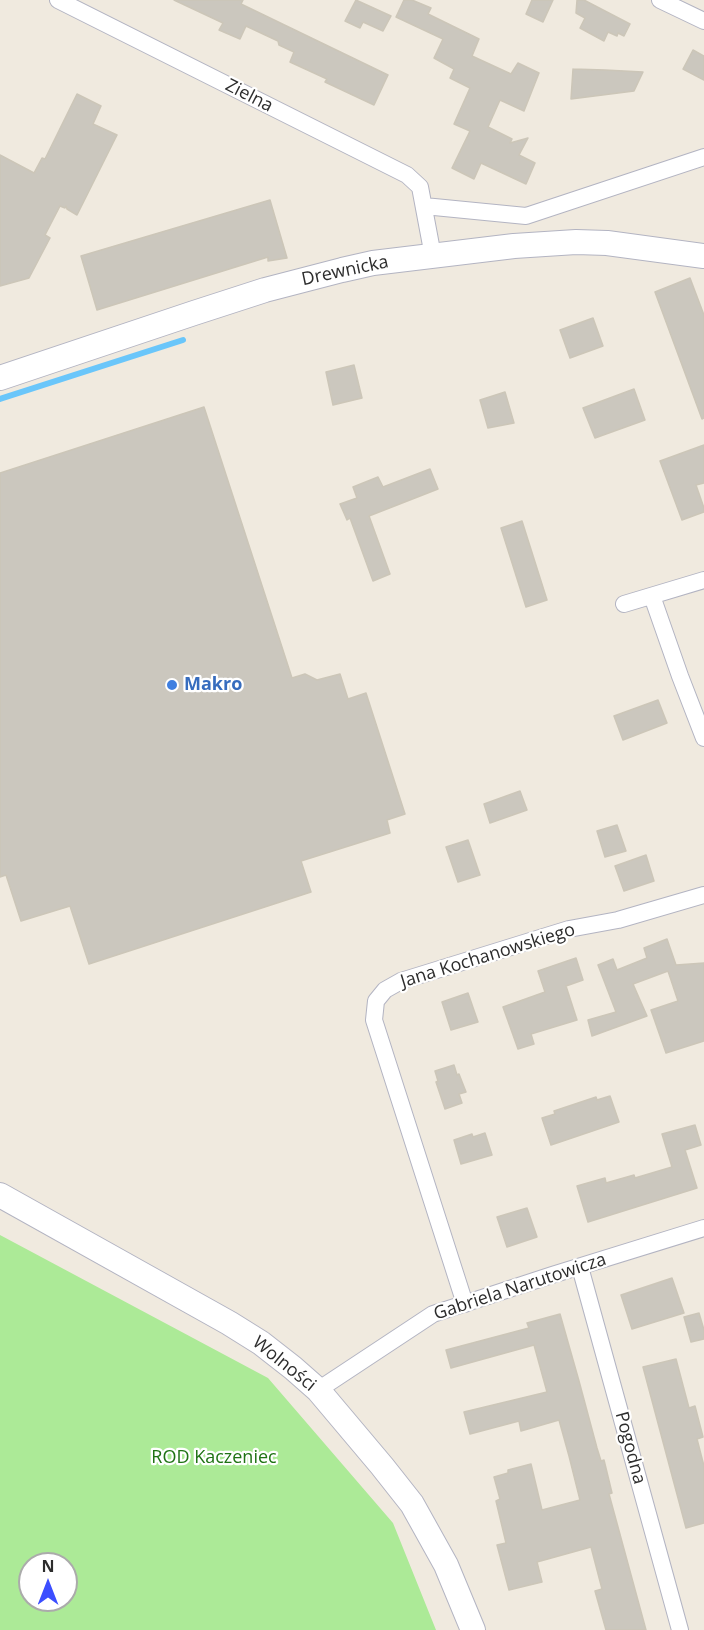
<!DOCTYPE html>
<meta charset="utf-8">
<style>
body{margin:0}
#map{position:relative;width:704px;height:1630px;overflow:hidden;background:#f0eadf;font-family:"Open Sans",sans-serif}
canvas{display:block}
.north{position:absolute;left:18px;top:1552px;width:60px;height:60px;box-sizing:border-box;background:#fff;border:2px solid #ababab;border-radius:50%;rotate:0deg;font-size:16px;font-weight:700;line-height:24px;text-align:center;color:#2d2d2d}
.north::after{content:'';display:block;margin:auto;width:21px;height:27px;background:#3c4eff;clip-path:polygon(50% 0,100% 100%,50% 72%,0 100%)}
</style>
<div id="map">
<canvas width="704" height="1630"></canvas>
<div class="north">N</div>
</div>
<script>
const c = document.querySelector('canvas').getContext('2d');
c.lineJoin = 'round';
function paint(path, color) { c.fillStyle = color; c.fill(path, 'evenodd'); }
const toPath = rows => new Path2D(rows.map(r => 'M' + r).join(''));
function trace(path, color, width, dash) { c.strokeStyle = color; c.lineWidth = width; c.lineCap = dash ? 'butt' : 'round'; c.setLineDash(dash || []); c.stroke(path); }
function drawText(font, color, halo, rows, align = 'center') {
  c.font = font + ' "Open Sans",sans-serif'; c.lineWidth = 4.5; c.setLineDash([]); c.textBaseline = 'middle'; c.strokeStyle = halo; c.fillStyle = color; for (const [text, x, y, turn = 0] of rows) {
    c.save(); c.translate(x, y); c.rotate((+turn || 0) * Math.PI / 180); c.textAlign = isNaN(turn) ? turn : align; if (halo) c.strokeText(text, 0, 0); c.fillText(text, 0, 0); c.restore();
  }
}
paint(toPath([
 [0,1235,268,1378,393,1523,436,1630,0,1630],
 [30,1564,66,1564,66,1600,30,1600]
]), '#acea97');
trace(toPath([
 [0,399,183,340]
]), '#6ac6fa', 6);
const building = toPath([
 [174,0,243,0,241,4,388,75,374,105,325,82,327,79,290,62,294,52,279,45,278,41,246,26,240,39,219,30,223,23,174,0],
 [356,0,391,16,383,31,363,22,360,28,345,21,356,0],
 [404,0,412,0,431,8,428,14,479,39,472,56,511,74,518,63,539,73,524,111,500,100,488,127,512,139,510,143,528,138,519,155,535,163,526,184,481,163,474,179,452,168,470,131,454,124,470,88,450,78,454,69,434,58,443,39,396,17,404,0],
 [532,0,553,0,543,22,526,14,532,0],
 [577,0,584,0,630,24,624,36,618,33,617,36,608,32,604,41,580,28,585,18,576,13,577,0],
 [693,50,704,56,704,80,683,69,693,50],
 [573,69,605,70,643,72,634,91,571,99,573,69],
 [77,94,101,106,93,124,117,135,77,215,67,209,66,206,65,208,60,206,45,235,50,238,29,278,0,286,0,155,34,173,42,158,45,159,77,94],
 [270,200,287,258,268,261,268,257,97,310,81,256,270,200],
 [690,278,704,315,704,418,702,419,655,292,690,278],
 [593,318,603,346,570,358,560,330,593,318],
 [354,365,362,398,333,405,326,372,354,365],
 [634,389,645,420,595,438,583,408,634,389],
 [505,392,514,423,488,428,480,400,505,392],
 [204,407,292,678,305,674,317,680,340,674,348,699,366,693,405,814,387,820,390,833,301,861,311,892,89,964,70,906,21,921,6,875,0,877,0,473,204,407],
 [704,445,704,483,696,485,704,508,704,512,682,520,660,461,704,445],
 [430,469,438,489,369,516,390,574,373,581,350,518,347,520,340,504,357,498,353,487,378,477,383,487,430,469],
 [522,521,547,600,526,607,501,528,522,521],
 [658,700,667,723,623,740,614,716,658,700],
 [520,791,527,810,490,823,484,804,520,791],
 [617,825,626,851,605,857,597,831,617,825],
 [468,840,480,875,458,882,446,847,468,840],
 [646,855,654,881,624,891,615,866,646,855],
 [667,939,676,965,704,963,704,1041,666,1053,651,1010,678,1001,668,971,633,984,647,1016,592,1036,588,1020,616,1012,598,965,613,959,617,970,647,958,644,948,667,939],
 [576,958,583,980,566,986,577,1020,531,1034,534,1044,518,1049,503,1007,545,992,538,971,576,958],
 [468,993,478,1022,451,1030,442,1002,468,993],
 [454,1065,457,1075,459,1074,466,1092,459,1094,462,1103,445,1109,436,1082,438,1081,435,1071,454,1065],
 [610,1096,619,1122,551,1145,542,1118,555,1114,554,1111,596,1097,597,1100,610,1096],
 [695,1125,701,1145,685,1150,697,1188,588,1222,577,1186,605,1178,606,1183,634,1175,635,1178,672,1167,662,1134,695,1125],
 [485,1133,492,1155,461,1164,454,1140,472,1134,473,1137,485,1133],
 [527,1208,537,1237,507,1247,497,1217,527,1208],
 [672,1278,684,1313,632,1329,621,1295,672,1278],
 [699,1313,704,1330,704,1339,691,1342,684,1317,699,1313],
 [560,1314,579,1381,597,1448,601,1461,604,1460,612,1493,609,1494,646,1630,606,1630,595,1591,602,1589,591,1547,537,1562,542,1582,509,1590,497,1545,506,1543,496,1501,500,1499,494,1477,508,1473,508,1470,531,1464,542,1510,580,1500,569,1456,559,1420,521,1431,519,1421,470,1434,464,1412,547,1392,534,1345,451,1368,446,1350,529,1328,527,1323,560,1314],
 [676,1359,689,1408,695,1406,703,1437,697,1439,704,1466,704,1523,686,1528,643,1367,676,1359]
]);
paint(building, '#cbc7be');
trace(building, '#ccc6b8', 1.5);
const street = toPath([
 [58,0,407,175,420,187,433,256],
 [660,0,704,21],
 [424,206,526,216,704,157],
 [652,596,680,676,704,738],
 [624,604,704,580],
 [580,1267,680,1630],
 [465,1304,374,1020,376,1001,385,990,401,981,569,929,618,920,704,895],
 [318,1390,433,1314,552,1275,704,1228]
]);
const secondary = toPath([
 [0,378,194,313,265,290,342,270,373,263,514,246,576,242,607,243,704,256],
 [0,1195,229,1323,261,1343,293,1368,318,1390,382,1466,412,1504,446,1565,473,1630]
]);
trace(street, '#b3b4c2', 18);
trace(secondary, '#b3b4c2', 26);
trace(street, '#fff', 16);
trace(secondary, '#fff', 24);
for (const [x, y, r, color] of [
 [172,685,6,"#3f7fe0"]
]) { const dot = new Path2D(); dot.arc(x, y, r, 0, 2 * Math.PI); c.fillStyle = color; c.fill(dot); trace(dot, '#fff', 2); }
drawText('18px', '#2d2d2d', '#fff', [
 ["Zielna",249,96,27],
 ["Drewnicka",345,271,-12],
 ["Jana Kochanowskiego",488,956,-17],
 ["Gabriela Narutowicza",520,1287,-18],
 ["Wolności",284,1364,39],
 ["Pogodna",630,1448,75]
]);
drawText('bold 18px', '#366cbe', '#fff', [
 ["Makro",184,685]
], 'left');
drawText('18px', '#1f7314', '#fff', [
 ["ROD Kaczeniec",214,1458]
]);
</script>
